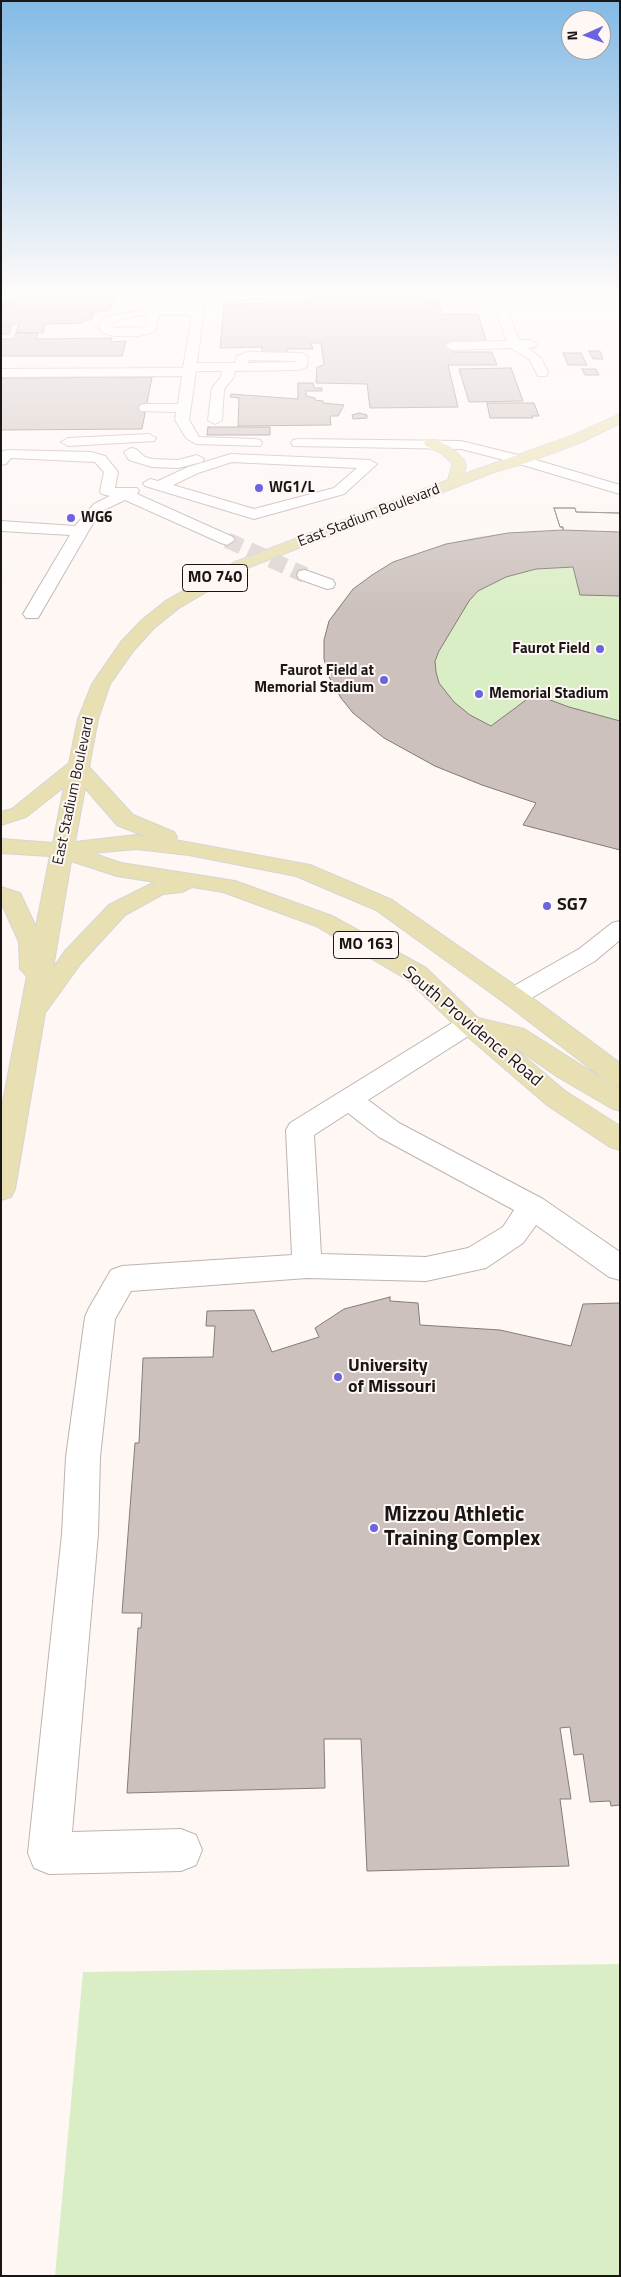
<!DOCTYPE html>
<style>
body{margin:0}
#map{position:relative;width:621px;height:2277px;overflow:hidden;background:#fef7f4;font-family:"Titillium Web",sans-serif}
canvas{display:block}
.frame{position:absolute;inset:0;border:2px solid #1a1615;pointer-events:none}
.north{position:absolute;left:561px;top:10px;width:50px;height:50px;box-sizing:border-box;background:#fef7f4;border:1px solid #a39d9b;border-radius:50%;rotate:268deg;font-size:14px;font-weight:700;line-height:20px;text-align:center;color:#1a1615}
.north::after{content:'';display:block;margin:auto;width:18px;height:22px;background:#6a64de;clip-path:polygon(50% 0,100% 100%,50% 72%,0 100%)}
</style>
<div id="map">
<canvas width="621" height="2277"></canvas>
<div class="frame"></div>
<div class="north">N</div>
</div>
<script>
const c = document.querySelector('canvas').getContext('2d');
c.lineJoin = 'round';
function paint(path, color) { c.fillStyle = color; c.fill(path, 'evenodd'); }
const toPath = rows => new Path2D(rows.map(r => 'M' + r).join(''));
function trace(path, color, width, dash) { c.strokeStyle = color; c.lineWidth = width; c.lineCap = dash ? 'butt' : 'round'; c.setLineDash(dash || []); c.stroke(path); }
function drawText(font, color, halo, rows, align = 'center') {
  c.font = font + ' "Titillium Web",sans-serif'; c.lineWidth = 4; c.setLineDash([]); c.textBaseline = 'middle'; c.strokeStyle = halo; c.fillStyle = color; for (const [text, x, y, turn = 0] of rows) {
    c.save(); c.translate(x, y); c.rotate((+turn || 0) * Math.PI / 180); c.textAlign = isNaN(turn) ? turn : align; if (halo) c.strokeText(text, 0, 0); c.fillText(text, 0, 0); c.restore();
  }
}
paint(toPath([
 [563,530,620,532,620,850,523,825,536,803,482,785,435,767,384,738,353,713,341,698,329,677,324,659,324,640,329,621,340,605,353,589,393,562,446,544,476,537,508,533],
 [620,1964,620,2276,55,2276,83,1972]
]), '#daeec6');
const building = toPath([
 [1,291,97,291,114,295,112,299,115,301,110,310,90,313,89,314,93,314,91,320,84,320,83,323,45,324,43,333,25,333,16,332,19,324,1,324,1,308,10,307,1,307,1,299,12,299,15,293,1,291],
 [311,291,352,291,352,296,429,295,430,299,438,299,442,314,478,314,487,343,450,343,453,352,492,352,497,365,448,365,458,407,370,408,367,384,316,383,317,367,324,365,321,343,311,343,313,349,287,349,287,360,262,360,262,347,220,348,224,304,273,303,273,295,291,295,291,303,305,303,305,300,312,300,311,291],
 [1,326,12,326,9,334,1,334,1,326],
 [16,333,38,333,36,339,112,338,111,342,126,341,122,356,1,356,1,339,13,339,16,333],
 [589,351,600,351,603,359,593,359,589,351],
 [563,353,581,353,587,365,568,365,563,353],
 [511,368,523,401,469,402,459,369,511,368],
 [582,369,596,369,599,375,585,375,582,369],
 [152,377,142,429,1,430,1,378,152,377],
 [298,383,313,383,314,388,322,388,322,391,306,391,306,396,315,398,315,400,323,401,323,403,344,405,338,416,330,416,331,425,238,426,239,398,230,397,231,394,298,399,298,383],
 [487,403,534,403,539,416,532,416,533,418,490,418,487,403],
 [359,413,367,415,367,418,353,419,352,415,359,413],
 [208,427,270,427,270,435,207,435,208,427],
 [554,508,575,508,576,512,620,513,620,596,580,595,573,567,536,569,506,577,478,591,469,601,439,651,435,661,436,672,439,683,454,702,470,715,491,726,534,694,569,707,620,721,620,850,523,825,536,803,482,785,435,766,384,738,353,713,341,698,329,677,324,659,324,640,329,621,353,589,372,575,393,562,446,544,508,533,563,530,563,527,560,527,554,508],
 [554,508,575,508,576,512,620,513,620,532,563,530,563,527,560,527,554,508],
 [390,1297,390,1301,418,1303,420,1325,500,1330,571,1346,583,1304,620,1303,620,1805,611,1806,610,1801,590,1802,583,1754,574,1755,570,1727,560,1728,571,1799,560,1799,569,1866,367,1871,361,1739,324,1739,325,1788,127,1793,138,1628,141,1628,142,1613,122,1613,135,1443,139,1443,143,1358,213,1357,215,1326,206,1326,207,1311,254,1310,272,1352,319,1337,315,1328,344,1309,390,1297]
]);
paint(building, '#ccc1bd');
trace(building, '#857b77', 1);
trace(toPath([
 [227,540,305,575]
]), '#dcd5d3', 16, [16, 8]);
const minor = toPath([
 [195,291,206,291,206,294,267,291,270,294,294,295,299,291,310,291,306,298,294,301,270,300,259,297,248,300,205,300,197,363,235,363,237,356,248,352,302,353,308,357,307,367,298,370,235,371,233,378,224,389,222,420,215,424,208,420,212,388,221,377,222,371,196,371,189,420,199,437,255,439,260,440,262,443,260,446,196,444,186,438,175,420,176,412,141,411,139,408,141,405,146,404,178,404,182,376,1,377,1,369,183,368,192,315,159,315,155,332,139,336,114,336,103,333,98,326,102,320,109,316,149,309,152,298,158,295,164,298,161,309,193,309,195,291],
 [140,315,148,315,146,327,115,328,110,326,117,320,140,315],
 [250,360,296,361,297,362,247,363,250,360],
 [489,291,500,291,519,340,531,340,537,344,535,347,528,348,541,358,548,373,546,376,538,376,530,360,511,348,451,350,445,346,451,342,507,341,492,301,454,301,448,298,454,295,490,295,489,291],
 [149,434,156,438,154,441,68,446,61,442,68,438,149,434],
 [298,439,461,441,526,457,620,485,620,494,516,463,461,449,293,446,291,443,293,440,298,439],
 [131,448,136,449,145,457,152,459,178,460,197,455,204,459,202,462,178,468,152,467,129,460,124,452,131,448],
 [7,450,91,452,105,456,118,472,115,488,137,488,139,491,137,494,233,537,235,540,227,545,221,543,125,500,104,510,92,525,38,618,26,618,23,614,70,535,1,531,1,521,75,526,94,504,110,496,102,494,100,491,104,472,95,462,11,458,6,464,1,465,1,452,7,450],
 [231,454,370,460,377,464,344,494,254,519,145,486,143,483,150,479,158,481,188,467,231,454],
 [232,462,357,468,334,488,254,509,173,485,198,473,232,462],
 [305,570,333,580,335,584,333,588,327,589,299,579,297,575,299,571,305,570],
 [620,921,620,940,595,961,523,1003,514,1005,505,1003,502,997,505,991,579,949,612,923,620,921],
 [469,1015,478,1018,482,1024,478,1030,368,1100,399,1123,543,1199,620,1252,620,1280,609,1277,536,1225,523,1243,486,1268,426,1281,307,1278,131,1291,115,1319,100,1457,98,1534,72,1832,181,1829,196,1835,202,1850,196,1865,181,1871,49,1874,34,1868,28,1853,62,1534,66,1457,85,1317,89,1308,111,1270,122,1266,292,1255,286,1130,290,1123,460,1018,469,1015],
 [348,1113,379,1137,514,1210,503,1227,468,1248,426,1257,321,1254,314,1135,348,1113]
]);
const major = toPath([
 [620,414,620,423,584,441,526,463,497,471,247,568,179,608,154,628,134,650,110,684,98,719,89,767,133,815,174,832,177,837,175,840,310,865,392,900,523,991,620,1063,620,1086,612,1084,620,1088,620,1111,611,1108,558,1077,507,1042,565,1091,620,1126,620,1150,610,1147,547,1105,460,1030,408,980,316,926,223,892,192,887,182,892,163,894,125,915,81,963,45,1013,15,1189,11,1197,1,1200,1,1112,27,976,20,969,19,942,1,902,1,887,20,893,36,927,50,856,1,853,1,839,53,843,64,787,26,817,1,825,1,812,12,809,69,763,78,719,92,684,121,642,142,620,167,600,235,562,448,480,452,465,451,462,441,453,426,446,424,443,426,440,436,440,451,447,464,460,466,465,464,474,574,435,620,414],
 [85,788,117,825,147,837,136,835,75,842,85,788],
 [136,849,189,855,296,876,376,910,505,1003,608,1082,524,1029,478,1018,426,968,332,916,235,881,121,863,92,853,136,849],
 [71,861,117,876,155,882,109,905,65,951,53,968,71,861]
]);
trace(minor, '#beb3af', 2);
trace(major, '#d6d5d5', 2);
paint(minor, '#fff');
paint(major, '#e8e0b2');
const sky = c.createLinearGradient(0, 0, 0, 610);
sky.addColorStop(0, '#83bae5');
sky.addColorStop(0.48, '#fffbfa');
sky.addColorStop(1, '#fffbfa00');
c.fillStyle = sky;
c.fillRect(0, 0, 621, 610);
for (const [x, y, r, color] of [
 [259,488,5,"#6a64de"],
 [71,518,5,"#6a64de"],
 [600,649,5,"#6a64de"],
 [384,680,5,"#6a64de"],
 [479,694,5,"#6a64de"],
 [547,906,5,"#6a64de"],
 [338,1377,5,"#6a64de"],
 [374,1528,5,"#6a64de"]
]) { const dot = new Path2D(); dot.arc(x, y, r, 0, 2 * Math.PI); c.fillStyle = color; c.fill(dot); trace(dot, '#fef7f4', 2); }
drawText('bold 15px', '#1a1615', '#fef7f4', [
 ["WG1/L",269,488],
 ["WG6",81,518],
 ["Faurot Field",590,649,"right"],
 ["Faurot Field at",374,671,"right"],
 ["Memorial Stadium",374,688,"right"],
 ["Memorial Stadium",489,694]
], 'left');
drawText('15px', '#1a1615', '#fef7f4', [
 ["East Stadium Boulevard",369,516,-21],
 ["East Stadium Boulevard",74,791,-78]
]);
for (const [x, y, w] of [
 [215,578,65],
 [366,945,65]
]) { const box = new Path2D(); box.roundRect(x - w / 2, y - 13.5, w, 27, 4); c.fillStyle = '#fef7f4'; c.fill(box); trace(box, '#1a1615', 1); }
drawText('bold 16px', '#1a1615', null, [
 ["MO 740",215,578],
 ["MO 163",366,945]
]);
drawText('bold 18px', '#1a1615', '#fef7f4', [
 ["SG7",557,906],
 ["University",348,1367],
 ["of Missouri",348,1388]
], 'left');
drawText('18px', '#1a1615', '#fef7f4', [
 ["South Providence Road",472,1027,40]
]);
drawText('bold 21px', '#1a1615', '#fef7f4', [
 ["Mizzou Athletic",384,1516],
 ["Training Complex",384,1540]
], 'left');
</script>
